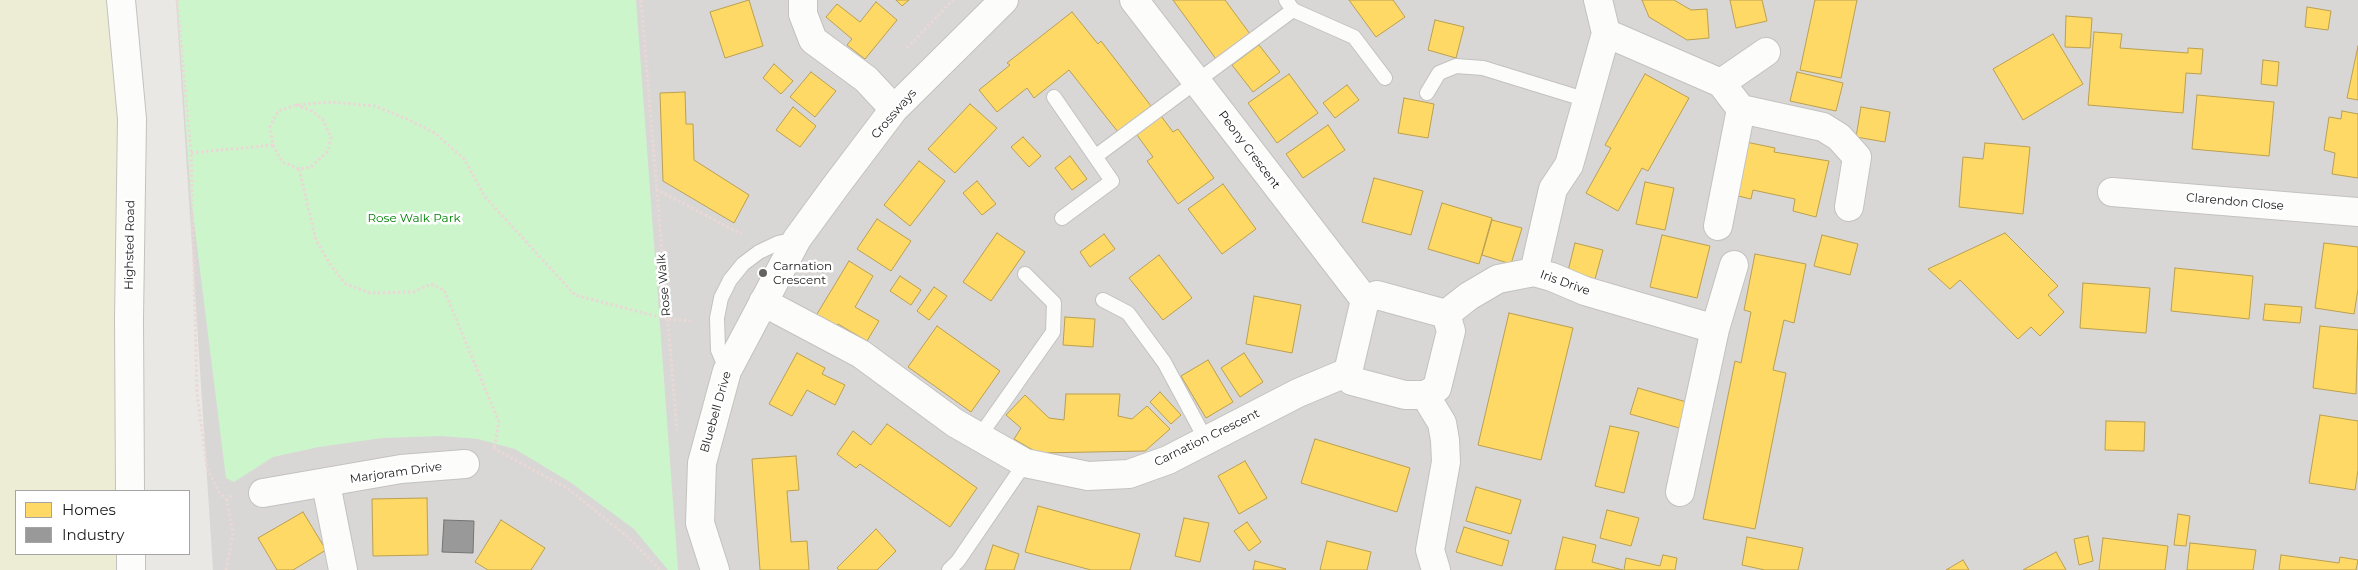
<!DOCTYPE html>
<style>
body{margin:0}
#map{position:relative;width:2358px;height:570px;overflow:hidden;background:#eae8e4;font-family:Montserrat,sans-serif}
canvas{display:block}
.legend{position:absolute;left:15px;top:490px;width:175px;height:65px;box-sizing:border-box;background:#fff;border:1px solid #a4a4a4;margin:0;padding:6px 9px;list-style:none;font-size:15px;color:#1c1c1c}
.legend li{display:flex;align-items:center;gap:10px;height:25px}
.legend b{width:25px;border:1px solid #a4a4a4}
</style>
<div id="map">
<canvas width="2358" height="570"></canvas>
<ul class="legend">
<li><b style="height:14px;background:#ffd966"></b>Homes</li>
<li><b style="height:14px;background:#999"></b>Industry</li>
</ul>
</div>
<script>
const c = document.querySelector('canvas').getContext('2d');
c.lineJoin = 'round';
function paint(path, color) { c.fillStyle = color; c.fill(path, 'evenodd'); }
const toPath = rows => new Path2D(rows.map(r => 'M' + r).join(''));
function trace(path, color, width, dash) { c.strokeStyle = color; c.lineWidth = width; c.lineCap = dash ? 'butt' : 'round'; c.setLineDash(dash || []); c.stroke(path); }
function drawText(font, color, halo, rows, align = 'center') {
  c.font = font + ' Montserrat,sans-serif'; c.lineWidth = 5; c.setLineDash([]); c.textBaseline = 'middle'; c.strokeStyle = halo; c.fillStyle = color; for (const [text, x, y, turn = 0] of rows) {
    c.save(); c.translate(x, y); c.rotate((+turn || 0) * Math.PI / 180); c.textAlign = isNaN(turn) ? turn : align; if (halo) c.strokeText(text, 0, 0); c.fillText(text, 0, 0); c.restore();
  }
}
paint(toPath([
 [176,0,2358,0,2358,570,213,570]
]), '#d9d7d5');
paint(toPath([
 [0,0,124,0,127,491,16,491,16,554,127,554,127,570,0,570]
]), '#edecd5');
paint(toPath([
 [177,0,636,0,678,570,668,570,634,529,570,482,515,449,478,439,441,436,382,438,319,447,273,457,234,482,226,478,191,198]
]), '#cdf5cc');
const homes = toPath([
 [749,0,763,46,725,58,710,12,749,0],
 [896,0,909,0,902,6,896,0],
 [1173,0,1225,0,1250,34,1216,59,1173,0],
 [1349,0,1393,0,1405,17,1376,37,1349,0],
 [1642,0,1674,0,1691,10,1707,9,1709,38,1687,40,1649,17,1642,0],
 [1730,0,1762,0,1767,21,1736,28,1730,0],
 [1815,0,1857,0,1841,78,1800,70,1815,0],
 [876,2,897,20,865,59,847,45,852,39,826,17,837,4,860,22,876,2],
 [2307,7,2331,11,2328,30,2305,27,2307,7],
 [1072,12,1098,44,1101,41,1151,106,1118,132,1069,70,1034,98,1027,88,997,112,979,90,1010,65,1007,63,1072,12],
 [2066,16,2092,18,2090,48,2065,47,2066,16],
 [1435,20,1464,27,1456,58,1428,50,1435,20],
 [2094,32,2122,34,2120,48,2188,53,2188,48,2203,49,2201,74,2186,73,2183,113,2088,105,2094,32],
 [2053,34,2083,84,2023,120,1993,69,2053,34],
 [1259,45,1280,72,1253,92,1232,65,1259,45],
 [2358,46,2358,100,2347,98,2358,46],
 [2263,60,2279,62,2277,86,2261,84,2263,60],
 [774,64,793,81,781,94,763,78,774,64],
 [811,72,836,91,815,117,790,97,811,72],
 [1797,72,1843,83,1836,111,1790,101,1797,72],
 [1289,74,1318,113,1277,143,1248,103,1289,74],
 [1645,74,1689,98,1648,171,1642,168,1618,211,1586,193,1611,148,1605,145,1645,74],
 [1347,85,1359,100,1335,118,1323,103,1347,85],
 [685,92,686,124,693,124,694,160,749,195,734,223,663,181,660,93,685,92],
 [2197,95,2274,102,2269,156,2192,149,2197,95],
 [1404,98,1434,104,1428,138,1398,133,1404,98],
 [970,104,997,128,955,173,928,149,970,104],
 [793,107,816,126,800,147,776,130,793,107],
 [1861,107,1890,112,1885,142,1856,137,1861,107],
 [2342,111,2358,114,2358,178,2332,174,2335,153,2324,150,2329,117,2341,119,2342,111],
 [1161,116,1173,132,1178,129,1214,178,1178,204,1147,161,1153,157,1137,135,1161,116],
 [1328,125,1345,150,1303,178,1286,154,1328,125],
 [1023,137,1041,156,1029,167,1011,147,1023,137],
 [1746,142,1775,148,1774,152,1829,161,1816,217,1793,211,1795,199,1753,190,1751,199,1734,195,1746,142],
 [1985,143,2030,147,2023,214,1959,207,1963,157,1983,159,1985,143],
 [1070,156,1087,179,1072,190,1055,168,1070,156],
 [919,161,945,181,910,226,884,205,919,161],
 [1374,178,1423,191,1411,235,1362,222,1374,178],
 [977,181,996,204,982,215,963,193,977,181],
 [1645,182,1674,188,1665,230,1636,224,1645,182],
 [1223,184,1256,229,1222,254,1188,209,1223,184],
 [1442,203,1492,218,1479,264,1428,249,1442,203],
 [877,219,911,241,891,271,857,249,877,219],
 [1492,220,1522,228,1511,264,1482,255,1492,220],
 [997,233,1025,252,991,301,963,282,997,233],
 [2005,233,2058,286,2048,295,2064,312,2040,336,2031,327,2018,339,1960,280,1950,289,1928,269,2005,233],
 [1104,234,1115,249,1090,267,1080,252,1104,234],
 [1662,235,1710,246,1697,298,1650,287,1662,235],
 [1822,235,1858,244,1850,275,1814,266,1822,235],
 [1575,243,1603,250,1595,279,1568,271,1575,243],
 [2324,243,2358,247,2358,289,2354,314,2315,308,2324,243],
 [1755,254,1806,264,1794,323,1784,320,1773,370,1786,373,1755,529,1703,519,1735,361,1741,363,1751,312,1744,310,1755,254],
 [1159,255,1192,298,1163,320,1129,278,1159,255],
 [849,261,873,276,855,307,879,321,867,341,838,324,834,331,814,319,849,261],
 [2175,268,2253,276,2249,319,2171,311,2175,268],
 [900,276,921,290,911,305,890,291,900,276],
 [2083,283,2150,288,2146,333,2080,328,2083,283],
 [934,287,947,296,929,320,917,311,934,287],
 [1254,296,1301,305,1292,353,1246,344,1254,296],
 [2265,304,2302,307,2300,323,2263,320,2265,304],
 [1509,313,1573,328,1541,460,1478,445,1509,313],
 [1065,317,1095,319,1093,347,1063,345,1065,317],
 [937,326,1000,371,971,412,908,367,937,326],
 [2320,326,2358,330,2356,394,2313,388,2320,326],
 [797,353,825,368,822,374,845,385,835,405,807,390,792,416,769,404,797,353],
 [1244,353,1263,382,1240,397,1221,368,1244,353],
 [1208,360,1233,402,1206,418,1181,376,1208,360],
 [1638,388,1690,403,1683,429,1630,414,1638,388],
 [1160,392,1181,415,1171,424,1150,402,1160,392],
 [1066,394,1120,394,1118,416,1132,419,1147,406,1170,429,1145,451,1038,453,1014,439,1021,428,1006,415,1025,395,1049,418,1064,420,1066,394],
 [2320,415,2358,421,2358,470,2355,490,2309,483,2320,415],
 [2106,421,2145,422,2144,451,2105,450,2106,421],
 [887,424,977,488,950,527,860,464,856,468,837,454,853,431,871,445,887,424],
 [1610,426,1639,432,1624,493,1595,486,1610,426],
 [1315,439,1410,468,1397,512,1301,483,1315,439],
 [796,456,799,490,787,491,791,542,807,541,809,570,760,570,752,459,796,456],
 [1245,461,1267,498,1239,514,1218,476,1245,461],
 [1476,487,1521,500,1511,534,1466,521,1476,487],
 [427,498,428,555,373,556,372,499,427,498],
 [1038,506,1140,534,1130,570,1091,570,1025,552,1038,506],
 [1607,510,1639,518,1631,546,1600,538,1607,510],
 [303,512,326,550,293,570,277,570,258,538,303,512],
 [2178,514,2190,516,2186,546,2174,545,2178,514],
 [1184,518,1209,523,1200,562,1175,556,1184,518],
 [501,520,545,548,531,570,488,570,475,562,501,520],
 [1247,522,1261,542,1249,551,1234,531,1247,522],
 [1464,527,1509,541,1502,566,1456,552,1464,527],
 [876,529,896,551,877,570,839,570,837,568,876,529],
 [2088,536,2093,561,2079,565,2074,539,2088,536],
 [1563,537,1596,545,1592,562,1623,570,1555,570,1563,537],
 [1747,537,1803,548,1798,570,1765,570,1742,565,1747,537],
 [2103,538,2168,546,2165,570,2099,570,2103,538],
 [1327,541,1371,552,1367,570,1320,570,1327,541],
 [2190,543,2256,550,2253,570,2187,570,2190,543],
 [993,545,1019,554,1014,570,985,570,993,545],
 [2056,552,2066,570,2023,570,2056,552],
 [1663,555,1677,558,1675,570,1624,570,1626,558,1660,566,1663,555],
 [2281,555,2339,563,2340,557,2358,560,2356,570,2279,570,2281,555],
 [1963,560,1969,570,1946,570,1963,560],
 [1255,561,1286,569,1285,570,1253,570,1255,561]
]);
paint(homes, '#ffd966');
trace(homes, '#bba050', 1);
const industry = toPath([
 [444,520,474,521,473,553,442,552,444,520]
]);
paint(industry, '#999');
trace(industry, '#747474', 1);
const service = toPath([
 [1286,0,1293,10,1354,37,1385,78],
 [1427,93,1439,73,1456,66,1483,68,1587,100],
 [1054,97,1112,181,1062,218],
 [1096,156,1293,10],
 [1103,300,1128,313,1164,362,1206,440],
 [727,371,718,350,717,318,721,298,730,280,743,264,759,252,778,243,796,239],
 [979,437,1053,332,1054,303,1025,274],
 [949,570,958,561,1025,463]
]);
const minor = toPath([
 [121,0,132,119,129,319,130,491],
 [803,0,803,14,813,40,866,79,894,109],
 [1134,0,1365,300],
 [1598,0,1606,33],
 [1606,33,1721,83,1741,109,1718,226],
 [1721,83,1766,52],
 [1741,109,1823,127,1839,137,1857,157,1849,207],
 [2112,192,2358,212],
 [1534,272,1553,189,1569,165,1606,33],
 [1365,300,1377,295,1446,314,1469,296,1498,279,1534,272,1552,277,1585,291,1715,329,1680,492],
 [763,302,861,354,955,423,1025,463,1088,476,1129,474,1168,460,1298,393,1348,372,1365,300],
 [1715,329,1734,265],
 [1348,372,1352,381,1405,395,1425,395,1437,388,1451,331,1446,314],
 [1425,395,1442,423,1445,440,1446,462,1430,550,1436,570],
 [326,484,343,570],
 [263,493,401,469,465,464],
 [131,554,131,570],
 [715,570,700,523,702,463,727,371,797,239,835,187,894,109,1004,0]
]);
trace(service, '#c3c2c0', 16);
trace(minor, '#c3c2c0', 30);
trace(toPath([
 [177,0,191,153,197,394,207,468,219,492,227,500],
 [641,0,677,430],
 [907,48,953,0],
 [296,105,312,111,323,120,331,137,328,151,311,167,299,169,282,162,273,145,270,127,278,111,296,105,331,102,375,106,407,119,435,133,465,160,485,197,575,295,667,319,693,321],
 [191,153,273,145],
 [299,169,316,240,331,266,346,284,370,293,413,292,431,284,444,290,499,422,494,448],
 [656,189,741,234],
 [493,448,567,488,629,538,660,570],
 [226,570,233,534,227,500,233,494]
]), '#ead8d6', 3, [2.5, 2.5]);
trace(service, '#fcfcfb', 14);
trace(minor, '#fcfcfb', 28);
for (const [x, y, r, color] of [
 [763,273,5,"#646362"]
]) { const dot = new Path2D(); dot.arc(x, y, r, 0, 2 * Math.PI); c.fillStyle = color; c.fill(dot); trace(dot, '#fff', 2); }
drawText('12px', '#1c1c1c', '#fff', [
 ["Crossways",894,114,-49],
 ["Peony Crescent",1249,150,53],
 ["Clarendon Close",2235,202,5],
 ["Highsted Road",130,245,-89],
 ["Iris Drive",1565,283,20],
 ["Rose Walk",664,285,-95],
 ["Bluebell Drive",716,412,-74],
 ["Carnation Crescent",1207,438,-26],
 ["Marjoram Drive",396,473,-8]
]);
drawText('12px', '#008305', '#fff', [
 ["Rose Walk Park",414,218]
]);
drawText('12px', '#1c1c1c', '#fff', [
 ["Carnation",773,266],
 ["Crescent",773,280]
], 'left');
</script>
